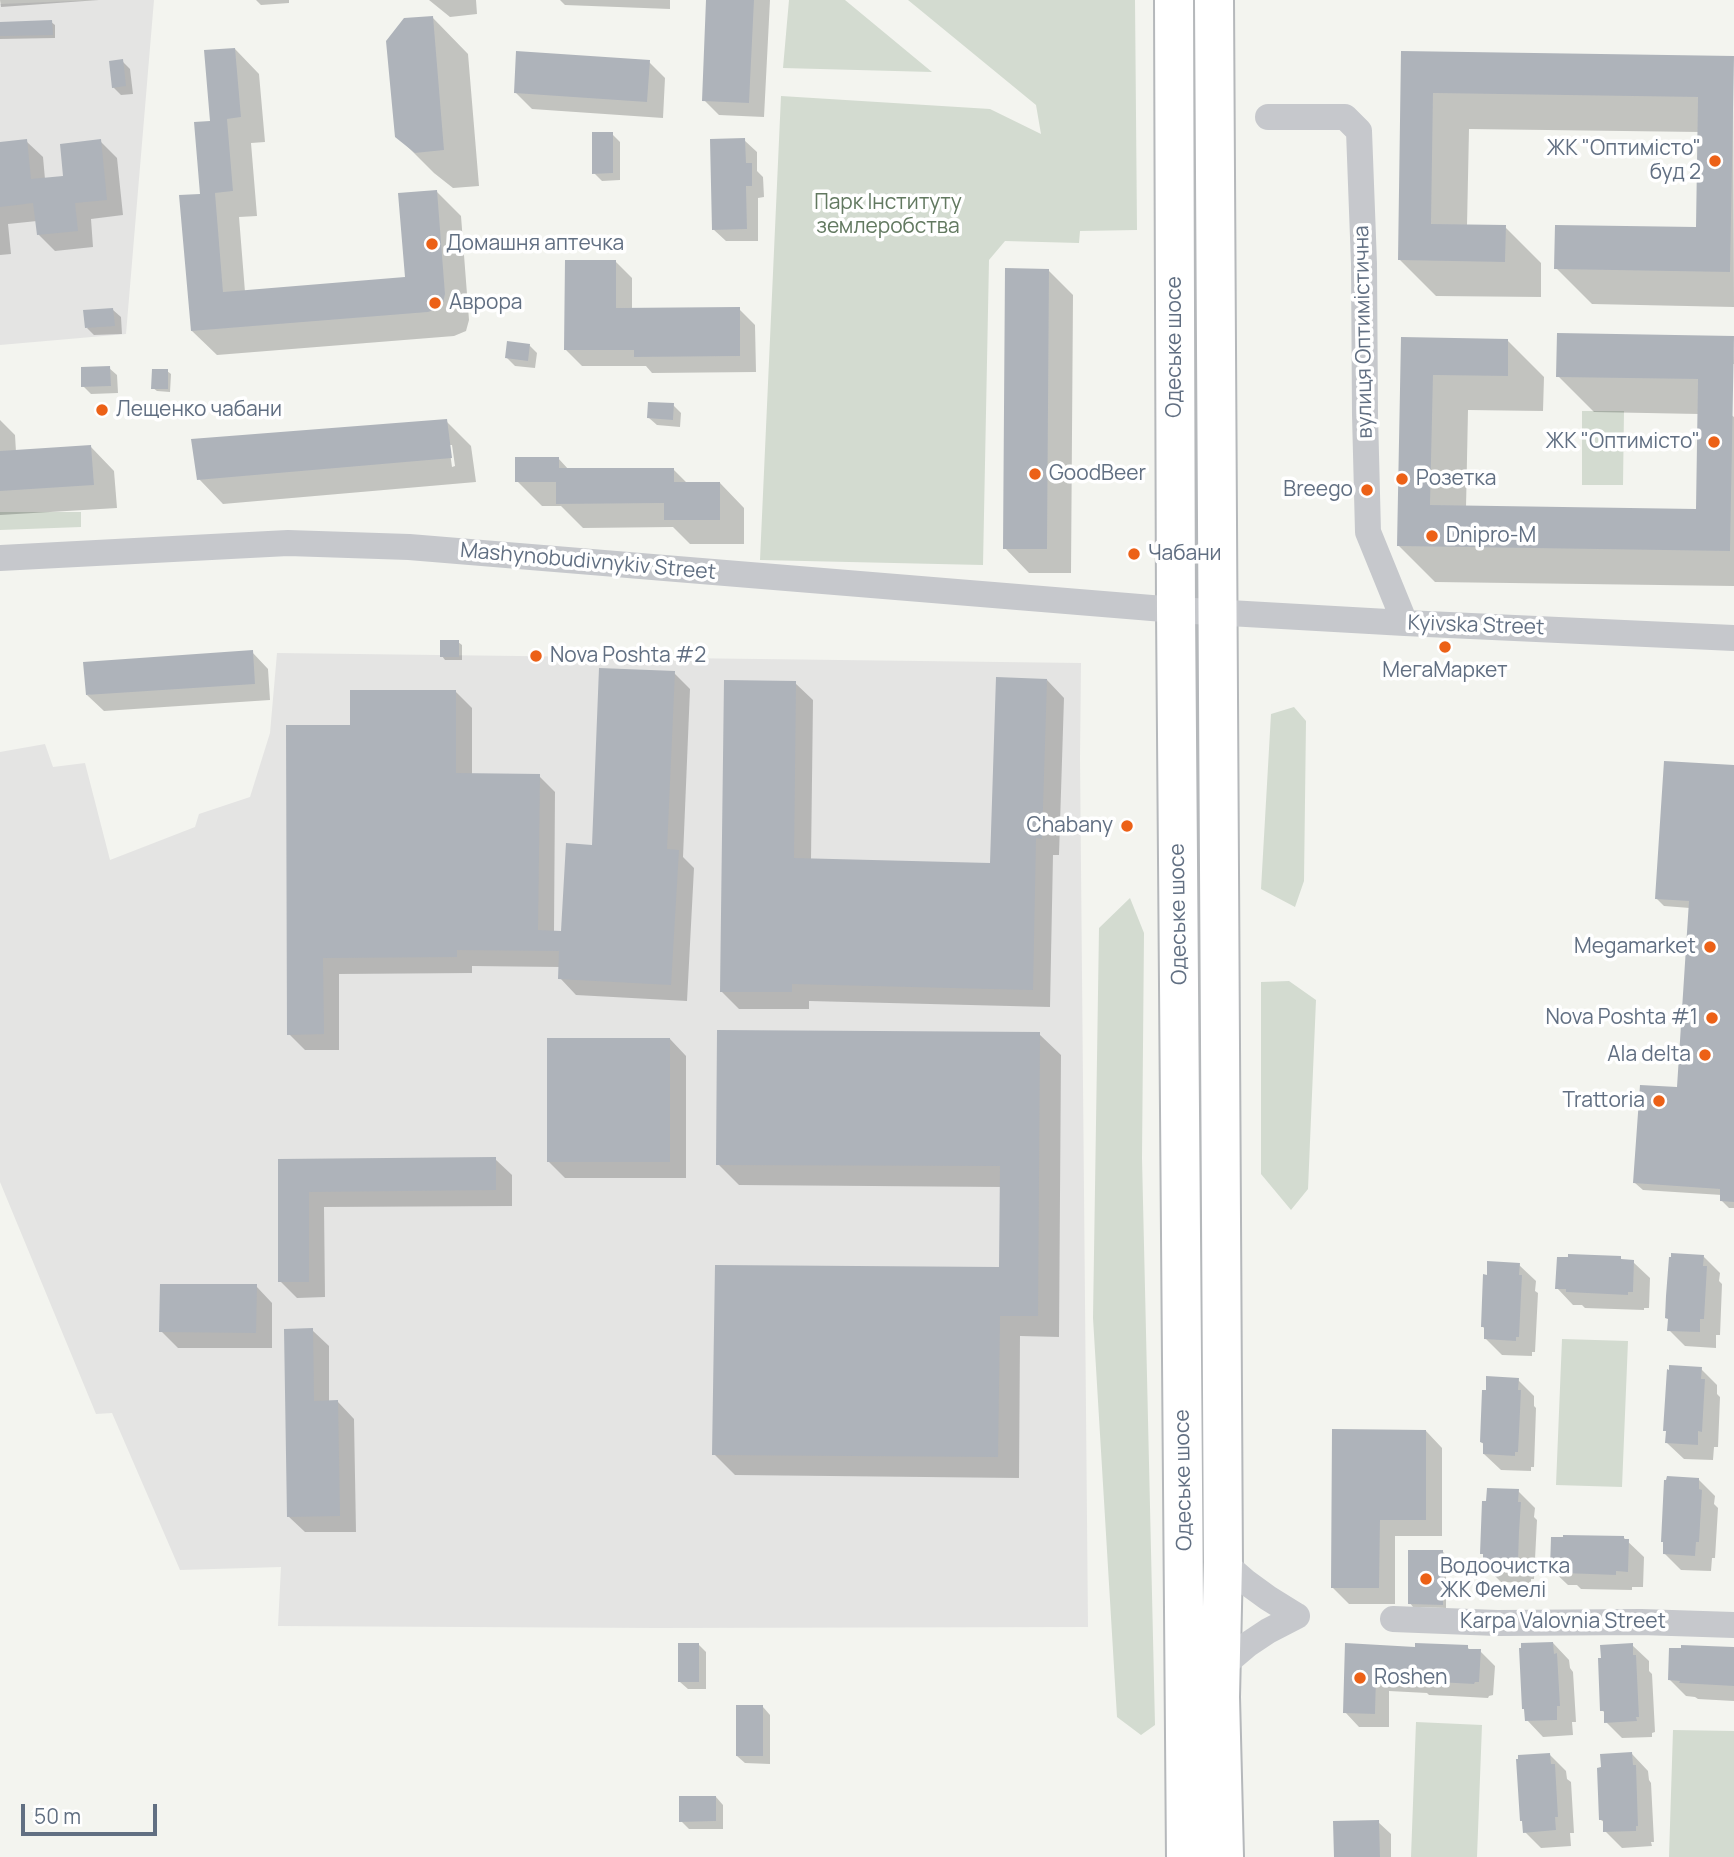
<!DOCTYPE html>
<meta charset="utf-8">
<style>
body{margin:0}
#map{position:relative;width:1734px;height:1857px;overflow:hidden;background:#f3f4ef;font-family:Manrope,sans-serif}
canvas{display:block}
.scale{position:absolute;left:21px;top:1804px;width:136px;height:32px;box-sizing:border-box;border:4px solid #616f82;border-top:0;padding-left:9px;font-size:21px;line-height:24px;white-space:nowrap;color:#616f82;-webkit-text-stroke:5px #fff;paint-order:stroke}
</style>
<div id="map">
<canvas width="1734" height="1857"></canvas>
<div class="scale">50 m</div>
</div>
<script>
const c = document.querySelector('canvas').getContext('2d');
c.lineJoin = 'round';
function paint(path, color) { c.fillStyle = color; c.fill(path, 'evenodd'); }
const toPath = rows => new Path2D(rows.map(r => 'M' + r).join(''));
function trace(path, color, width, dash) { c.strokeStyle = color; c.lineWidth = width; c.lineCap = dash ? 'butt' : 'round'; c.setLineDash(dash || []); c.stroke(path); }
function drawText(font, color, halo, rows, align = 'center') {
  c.font = font + ' Manrope,sans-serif'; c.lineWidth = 7; c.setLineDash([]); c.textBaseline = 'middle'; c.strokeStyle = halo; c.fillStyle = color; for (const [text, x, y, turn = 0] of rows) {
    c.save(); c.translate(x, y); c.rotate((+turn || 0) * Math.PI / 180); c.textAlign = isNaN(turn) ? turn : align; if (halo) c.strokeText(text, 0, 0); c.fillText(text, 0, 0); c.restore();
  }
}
paint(toPath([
 [97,0,154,0,126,334,0,345,0,4],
 [277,653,1081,663,1080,758,1088,1627,656,1628,278,1626,281,1567,180,1570,112,1413,96,1414,0,1182,0,752,45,744,53,767,85,763,110,860,195,827,199,814,250,797,270,733]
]), '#e4e4e3');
paint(toPath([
 [789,0,845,0,932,72,783,68],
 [908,0,1135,0,1137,230,1080,231,1079,243,1005,241,989,260,983,565,760,560,781,96,990,109,1041,134,1036,105],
 [1582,411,1624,411,1623,485,1582,485],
 [0,512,81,512,81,527,0,530],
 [1294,707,1306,721,1304,881,1295,907,1261,889,1271,714],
 [1130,898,1144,933,1142,1158,1155,1725,1141,1735,1117,1717,1093,1318,1099,928],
 [1289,981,1316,1000,1308,1189,1291,1210,1261,1174,1261,982],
 [1562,1339,1628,1341,1622,1487,1556,1485],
 [1416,1722,1482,1725,1477,1857,1411,1857],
 [1673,1730,1734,1731,1734,1857,1669,1857]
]), '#d3dbd0');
paint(toPath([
 [0,0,99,0,1,7],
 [256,0,289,0,289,3,261,5],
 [429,0,476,0,477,14,450,17],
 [560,0,670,0,670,9,565,5],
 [708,0,770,0,764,117,719,115,704,100],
 [432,17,468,54,479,186,453,188,434,173,397,136],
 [51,22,55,25,55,38,0,39,0,23],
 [235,49,259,74,265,142,251,143,257,216,239,217,245,292,407,278,436,191,461,216,469,320,466,331,454,336,217,355,192,331,202,195,212,123],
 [1403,53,1733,58,1734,307,1592,304,1556,268,1698,229,1700,132,1469,129,1467,226,1505,227,1541,263,1541,297,1436,296,1400,260],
 [122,61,130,69,133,94,121,95,113,87],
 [649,62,665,78,663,118,532,109,515,92],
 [612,134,620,142,620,180,602,181,594,173],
 [744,140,757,152,757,171,763,177,764,197,758,198,758,241,726,241,713,229],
 [26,141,43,157,45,179,65,177,100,141,117,158,123,215,91,219,93,247,55,251,38,234,37,221,8,224,11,254,0,255,0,144],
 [616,262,632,278,632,310,739,309,755,325,756,372,652,373,646,366,582,366,566,350],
 [1048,270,1073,295,1071,573,1029,573,1005,548],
 [113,310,121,317,122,334,94,335,87,328],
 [1733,338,1734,364,1731,364,1730,414,1734,417,1734,413,1734,586,1435,582,1399,546,1403,339,1508,341,1544,377,1543,411,1468,410,1466,508,1697,511,1699,414,1594,412,1558,376],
 [529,345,537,353,535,368,515,366,507,358],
 [109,368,117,375,118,393,91,394,83,386],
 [167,371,171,374,170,392,157,391,153,388],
 [673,405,681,413,680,427,657,425,649,418],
 [0,420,15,435,16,452,91,447,114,471,117,508,0,515],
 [446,421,471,446,476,482,223,504,199,479],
 [449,445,452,445,455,466,452,467],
 [558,458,569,470,673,469,687,483,720,483,744,508,744,544,690,544,673,527,583,528,561,506,542,506,517,481],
 [458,642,462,645,462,660,445,660,442,656],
 [252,652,268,669,270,700,104,711,87,695],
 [674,673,690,689,683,857,694,868,687,1001,576,995,560,978,560,967,472,966,472,973,339,974,339,1050,305,1050,289,1034,352,726,455,691,472,708,472,775,539,776,555,792,554,932,562,932],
 [1047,680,1064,698,1059,855,1053,855,1050,1007,809,1001,809,1009,739,1009,721,991,795,683,813,700,811,860,991,864],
 [1734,767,1734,1208,1729,1208,1721,1200,1722,1195,1643,1190,1635,1183,1679,1089,1690,908,1664,906,1656,898],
 [1039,1034,1061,1055,1059,1337,1020,1336,1019,1478,735,1475,714,1454,1001,1269,1002,1187,739,1185,718,1164],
 [670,1039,686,1056,686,1178,565,1178,549,1162],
 [495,1159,512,1175,512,1206,324,1207,325,1297,297,1298,280,1281,279,1160],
 [1703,1256,1720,1273,1719,1281,1722,1284,1720,1335,1716,1335,1716,1348,1685,1346,1669,1330],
 [1620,1258,1624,1261,1633,1262,1650,1278,1649,1308,1644,1308,1644,1310,1585,1308,1582,1305,1573,1305,1557,1288],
 [1519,1265,1536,1281,1535,1291,1538,1293,1535,1352,1532,1352,1532,1356,1502,1355,1485,1338,1486,1330,1483,1327],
 [256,1286,272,1303,272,1348,178,1348,161,1331],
 [312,1330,329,1346,329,1402,338,1402,354,1419,356,1532,305,1532,288,1516],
 [1701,1369,1717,1385,1717,1394,1720,1397,1718,1447,1714,1447,1713,1460,1684,1459,1667,1443],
 [1518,1380,1534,1396,1534,1406,1536,1408,1534,1467,1531,1467,1531,1471,1501,1470,1484,1454,1485,1445,1481,1442],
 [1426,1431,1442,1448,1442,1536,1395,1536,1395,1604,1349,1604,1332,1587],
 [1698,1479,1715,1496,1714,1504,1718,1508,1715,1558,1712,1558,1711,1571,1681,1570,1664,1553],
 [1518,1491,1535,1508,1534,1517,1537,1520,1534,1579,1531,1579,1531,1583,1501,1582,1484,1565,1485,1556,1482,1553],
 [1624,1538,1644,1557,1643,1587,1632,1587,1632,1590,1581,1589,1577,1585,1568,1585,1551,1569],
 [1443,1552,1446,1555,1446,1608,1413,1607,1410,1603],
 [1553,1643,1569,1660,1570,1668,1573,1672,1576,1722,1572,1722,1573,1735,1543,1737,1527,1720,1526,1711,1523,1708],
 [698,1644,706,1652,706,1689,688,1689,680,1682],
 [1347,1644,1417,1648,1467,1647,1471,1651,1480,1651,1495,1666,1493,1695,1489,1696,1488,1698,1452,1696,1429,1695,1427,1693,1389,1691,1389,1727,1359,1727,1345,1712],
 [1632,1645,1649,1661,1649,1671,1652,1674,1655,1732,1652,1733,1652,1737,1622,1738,1606,1722,1606,1714,1602,1710],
 [1734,1650,1734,1701,1698,1699,1695,1697,1686,1696,1670,1680],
 [763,1707,770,1715,770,1764,745,1763,737,1756],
 [1632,1754,1648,1771,1649,1780,1651,1783,1654,1842,1651,1842,1652,1846,1622,1848,1605,1831,1605,1823,1601,1820],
 [1550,1755,1566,1771,1567,1779,1571,1782,1574,1833,1570,1833,1571,1846,1541,1848,1525,1832],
 [716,1797,723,1805,723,1829,689,1829,681,1821],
 [1378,1822,1391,1834,1391,1857,1336,1857]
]), '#0003');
paint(toPath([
 [706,0,754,0,749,103,702,101],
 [433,16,444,150,415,153,395,137,386,41,404,18],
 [52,20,53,35,0,36,0,22],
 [235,48,241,117,227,119,233,191,215,193,223,292,405,277,398,193,437,190,445,294,442,307,428,312,191,331,179,195,200,194,194,122,210,121,204,50],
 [516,51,650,60,647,102,514,93],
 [1401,51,1734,56,1730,272,1554,269,1555,225,1696,227,1698,97,1433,93,1431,224,1506,225,1505,262,1398,260],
 [123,59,126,86,112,88,109,61],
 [592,132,613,132,613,173,592,174],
 [745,138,746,163,752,163,752,186,746,186,747,229,712,230,710,139],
 [27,139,31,179,63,176,60,144,101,139,107,200,75,203,78,231,37,235,33,203,0,207,0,142],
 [565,260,616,260,616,308,740,307,740,356,634,357,634,350,564,350],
 [1005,268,1049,269,1047,549,1003,549],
 [113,308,115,326,85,328,83,310],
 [1557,333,1734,336,1730,551,1397,546,1401,337,1508,339,1508,376,1433,375,1430,505,1696,509,1698,379,1556,377],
 [507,341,530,344,528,361,505,358],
 [110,366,111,386,81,387,81,367],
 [152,369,168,369,168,389,151,389],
 [648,402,674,403,673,420,647,418],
 [447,419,452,458,197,480,191,439],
 [91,445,94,485,0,491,0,451],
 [515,457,559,457,559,468,674,468,674,482,720,482,720,520,664,520,664,503,556,504,556,482,515,482],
 [440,640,459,640,459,657,440,657],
 [253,650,255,684,86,695,83,662],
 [599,668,675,671,667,849,679,850,671,985,558,979,559,951,457,950,457,957,323,958,324,1034,287,1035,286,725,350,725,350,690,456,690,456,773,540,774,538,930,561,931,566,843,592,845],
 [996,677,1047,679,1042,839,1036,838,1033,990,792,984,792,992,720,992,724,680,796,681,794,858,990,863],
 [1664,761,1734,765,1734,1202,1720,1201,1720,1189,1633,1183,1640,1085,1677,1087,1689,901,1655,899],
 [717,1030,1040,1032,1038,1316,1000,1316,998,1457,712,1455,715,1265,999,1267,1000,1166,716,1165],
 [547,1038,670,1038,670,1162,547,1162],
 [496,1157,496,1190,309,1192,309,1282,278,1282,278,1159],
 [1671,1253,1704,1255,1703,1266,1707,1266,1704,1319,1700,1319,1700,1332,1667,1331,1668,1319,1665,1318,1666,1296,1669,1257,1671,1257],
 [1568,1254,1621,1256,1621,1259,1634,1260,1633,1292,1628,1292,1628,1295,1566,1292,1566,1289,1555,1289,1557,1257,1568,1257],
 [1487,1261,1520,1263,1519,1275,1522,1275,1519,1337,1516,1337,1516,1341,1484,1339,1484,1327,1481,1327,1483,1274,1487,1275],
 [160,1284,257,1284,256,1333,159,1332],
 [313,1328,314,1401,338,1400,340,1516,287,1517,284,1329],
 [1669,1365,1702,1367,1701,1379,1705,1379,1702,1432,1698,1431,1698,1445,1665,1443,1666,1431,1663,1431,1667,1369,1669,1370],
 [1486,1376,1519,1378,1518,1390,1521,1390,1520,1412,1518,1452,1515,1452,1515,1456,1483,1454,1483,1443,1480,1442,1482,1390,1486,1390],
 [1332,1429,1426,1430,1426,1520,1380,1520,1379,1588,1331,1588],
 [1667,1476,1699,1478,1699,1489,1702,1490,1699,1542,1696,1542,1695,1556,1663,1554,1663,1542,1661,1542,1664,1480,1666,1480],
 [1487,1488,1519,1489,1518,1502,1521,1502,1519,1532,1518,1563,1515,1563,1515,1567,1483,1566,1483,1554,1480,1554,1482,1501,1486,1501],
 [1563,1535,1624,1536,1624,1539,1629,1539,1628,1572,1616,1571,1616,1575,1563,1573,1563,1570,1550,1569,1551,1537,1563,1537],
 [1408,1550,1443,1550,1443,1605,1408,1604],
 [1553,1642,1554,1654,1557,1653,1560,1706,1557,1706,1557,1720,1525,1721,1524,1709,1522,1709,1519,1648,1521,1648,1521,1643],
 [678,1643,699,1643,699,1682,678,1682],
 [1345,1643,1415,1647,1415,1643,1468,1645,1468,1649,1481,1649,1479,1682,1475,1682,1474,1684,1437,1682,1413,1681,1413,1679,1376,1677,1375,1714,1343,1713],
 [1633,1643,1633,1655,1636,1655,1639,1717,1636,1717,1637,1721,1604,1723,1604,1711,1600,1711,1598,1658,1601,1658,1600,1645],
 [1681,1645,1734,1647,1734,1686,1679,1683,1680,1681,1668,1680,1669,1648,1681,1648],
 [736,1705,763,1705,763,1756,736,1756],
 [1632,1752,1633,1765,1636,1765,1638,1826,1636,1826,1636,1831,1603,1832,1603,1820,1599,1820,1597,1768,1601,1767,1600,1754],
 [1550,1753,1551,1764,1555,1764,1558,1817,1555,1817,1556,1830,1523,1833,1522,1821,1520,1821,1516,1759,1518,1759,1518,1755],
 [679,1796,716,1796,716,1821,679,1822],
 [1379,1820,1380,1857,1334,1857,1333,1821]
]), '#aeb3ba');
const highway = toPath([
 [1174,0,1176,610,1186,1857],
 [1214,0,1223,1562,1220,1697,1224,1857]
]);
trace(highway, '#b5b8bb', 42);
trace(toPath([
 [1268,117,1345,117,1359,131,1364,264,1365,415,1368,532,1405,623],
 [0,558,288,543,409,547,1176,610,1405,623,1734,638],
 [1223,1562,1246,1582,1268,1598,1297,1616],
 [1393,1619,1497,1623,1641,1622,1734,1625],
 [1221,1667,1247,1645,1268,1631,1297,1616]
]), '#c6c8cc', 26);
trace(highway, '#fff', 38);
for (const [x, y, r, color] of [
 [1715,161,7,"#ec6117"],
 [432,244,7,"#ec6117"],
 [435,303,7,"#ec6117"],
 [102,410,7,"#ec6117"],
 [1714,442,7,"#ec6117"],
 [1035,474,7,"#ec6117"],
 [1402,479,7,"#ec6117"],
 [1367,490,7,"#ec6117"],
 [1432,536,7,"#ec6117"],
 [1134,554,7,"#ec6117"],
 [1445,647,7,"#ec6117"],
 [536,656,7,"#ec6117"],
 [1127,826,7,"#ec6117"],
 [1710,947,7,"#ec6117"],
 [1712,1018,7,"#ec6117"],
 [1705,1055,7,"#ec6117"],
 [1659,1101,7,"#ec6117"],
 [1426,1579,7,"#ec6117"],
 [1360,1678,7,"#ec6117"]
]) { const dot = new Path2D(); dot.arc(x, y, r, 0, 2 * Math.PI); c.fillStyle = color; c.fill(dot); trace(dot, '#fff', 2.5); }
drawText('21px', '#616f82', '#fff', [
 ["ЖК \"Оптимісто\"",1701,149,"right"],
 ["буд 2",1701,173,"right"],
 ["Домашня аптечка",446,244],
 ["Аврора",449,303],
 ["Лещенко чабани",116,410],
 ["ЖК \"Оптимісто\"",1700,442,"right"],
 ["GoodBeer",1049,474],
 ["Розетка",1416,479],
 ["Breego",1353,490,"right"],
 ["Dnipro-M",1446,536],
 ["Чабани",1148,554],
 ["Nova Poshta #2",550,656],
 ["МегаМаркет",1445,671,"center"],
 ["Chabany",1113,826,"right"],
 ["Megamarket",1696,947,"right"],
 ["Nova Poshta #1",1698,1018,"right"],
 ["Ala delta",1691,1055,"right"],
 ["Trattoria",1645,1101,"right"],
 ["Водоочистка",1440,1567],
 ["ЖК Фемелі",1440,1591],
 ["Roshen",1374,1678]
], 'left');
drawText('21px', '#627960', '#fff', [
 ["Парк Інституту",888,203],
 ["землеробства",888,227]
]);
drawText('21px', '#616f82', '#fff', [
 ["вулиця Оптимістична",1364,332,-91],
 ["Одеське шосе",1175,347,-90],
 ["Mashynobudivnykiv Street",588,562,5],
 ["Kyivska Street",1476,626,2],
 ["Одеське шосе",1179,914,-91],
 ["Одеське шосе",1184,1480,-91],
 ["Karpa Valovnia Street",1563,1622]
]);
</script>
